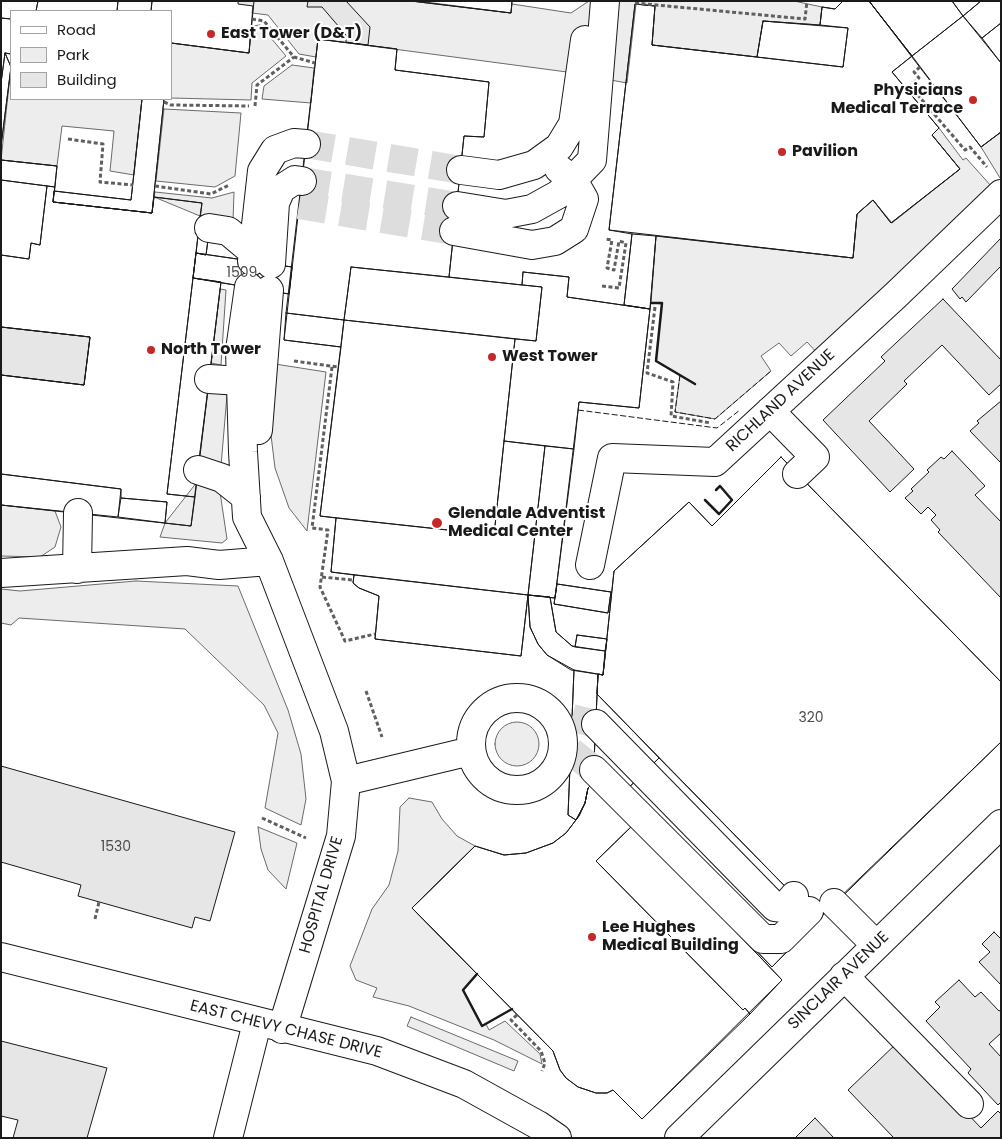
<!DOCTYPE html>
<style>
body{margin:0}
#map{position:relative;width:1002px;height:1139px;overflow:hidden;background:#fff;font-family:Poppins,sans-serif}
canvas{display:block}
.frame{position:absolute;inset:0;border:2px solid #1a1a1a;pointer-events:none}
.legend{position:absolute;left:10px;top:10px;width:162px;height:90px;box-sizing:border-box;background:#fff;border:1px solid #a3a3a3;margin:0;padding:6px 9px;list-style:none;font-size:15px;color:#1a1a1a}
.legend li{display:flex;align-items:center;gap:10px;height:25px}
.legend b{width:25px;border:1px solid #a3a3a3}
</style>
<div id="map">
<canvas width="1002" height="1139"></canvas>
<div class="frame"></div>
<ul class="legend">
<li><b style="height:6px;background:#fff"></b>Road</li>
<li><b style="height:14px;background:#ededed"></b>Park</li>
<li><b style="height:14px;background:#e6e6e6"></b>Building</li>
</ul>
</div>
<script>
const c = document.querySelector('canvas').getContext('2d');
c.lineJoin = 'round';
function paint(path, color) { c.fillStyle = color; c.fill(path, 'evenodd'); }
const toPath = rows => new Path2D(rows.map(r => 'M' + r).join(''));
function trace(path, color, width, dash) { c.strokeStyle = color; c.lineWidth = width; c.lineCap = dash ? 'butt' : 'round'; c.setLineDash(dash || []); c.stroke(path); }
function drawText(font, color, halo, rows, align = 'center') {
  c.font = font + ' Poppins,sans-serif'; c.lineWidth = 4; c.setLineDash([]); c.textBaseline = 'middle'; c.strokeStyle = halo; c.fillStyle = color; for (const [text, x, y, turn = 0] of rows) {
    c.save(); c.translate(x, y); c.rotate((+turn || 0) * Math.PI / 180); c.textAlign = isNaN(turn) ? turn : align; if (halo) c.strokeText(text, 0, 0); c.fillText(text, 0, 0); c.restore();
  }
}
const green = toPath([
 [254,1,418,1,511,13,512,4,571,13,589,1,794,1,822,7,820,25,763,21,757,57,652,45,655,6,636,4,627,83,567,72,318,39,316,57,299,54,268,15,252,13,254,1],
 [260,25,286,56,252,83,251,100,171,98,171,43,249,53,251,26,260,25],
 [292,65,314,68,311,103,262,99,264,86,292,65],
 [11,67,11,99,142,99,134,175,110,171,114,131,62,126,57,166,1,160,11,67],
 [164,109,241,113,235,176,215,187,156,181,164,109],
 [939,128,963,160,966,158,992,187,820,356,807,342,791,356,779,343,761,356,771,371,715,419,675,412,680,375,656,361,662,304,651,303,656,236,853,258,857,214,873,200,892,223,960,169,932,135,939,128],
 [1001,132,1001,177,1000,178,981,147,1001,132],
 [155,192,212,198,234,192,233,221,200,216,154,197,155,192],
 [220,289,226,290,221,365,211,363,220,289],
 [275,364,326,372,307,531,289,508,275,468,270,427,275,364],
 [208,391,227,395,221,466,199,459,208,391],
 [197,482,220,492,227,539,222,543,160,537,165,523,197,482],
 [1,505,55,511,61,527,55,547,40,557,1,556,1,505],
 [136,581,238,586,288,710,301,754,306,799,301,825,265,808,278,733,264,705,185,629,19,618,11,625,1,623,1,589,20,591,136,581],
 '495 744a22 22 0 1 1 44 0a22 22 0 1 1-44 0Z',
 [409,798,432,802,442,819,457,836,475,846,412,908,477,974,463,990,482,1025,486,1024,489,1030,505,1021,540,1054,542,1064,494,1040,409,1006,373,997,377,988,356,980,350,966,372,909,389,885,398,851,400,807,409,798],
 [258,827,297,843,286,889,268,870,261,849,258,827],
 [411,1017,518,1061,514,1071,407,1026,411,1017]
]);
paint(green, '#ededed');
trace(green, '#6a6a6a', 1);
const building = toPath([
 [1,1,118,1,117,11,11,11,11,54,5,53,1,83,1,1],
 [1,1,38,1,36,11,11,11,11,19,1,18,1,1],
 [38,1,254,1,249,53,171,43,171,11,36,11,38,1],
 [118,1,152,1,151,11,117,11,118,1],
 [152,1,238,1,238,4,253,6,249,53,171,43,171,11,151,11,152,1],
 [308,1,346,1,370,27,368,45,346,42,346,35,322,7,307,7,308,1],
 [411,1,512,1,511,13,411,1],
 [411,1,512,1,511,13,411,1],
 [843,1,869,1,912,56,892,72,939,128,932,135,960,169,891,223,873,200,857,214,853,258,656,236,650,309,624,305,632,234,609,230,635,4,655,6,652,45,757,57,763,21,820,25,822,7,835,9,843,1],
 [843,1,869,1,912,56,892,72,939,128,932,135,960,169,891,223,873,200,857,214,853,258,609,230,635,4,655,6,652,45,843,67,848,28,820,25,822,7,835,9,843,1],
 [869,1,1001,1,1001,132,981,147,869,1],
 [869,1,952,1,963,16,912,56,869,1],
 [952,1,981,1,963,16,952,1],
 [981,1,1001,1,1001,23,982,38,963,16,981,1],
 [963,16,1001,63,1001,132,981,147,912,56,963,16],
 [1,18,11,19,11,54,5,53,11,67,1,146,1,18],
 [763,21,848,28,843,67,757,57,763,21],
 [1001,23,1001,63,982,38,1001,23],
 [318,39,397,49,395,70,489,82,484,137,464,136,449,277,522,285,523,272,569,277,567,297,650,309,639,408,579,402,555,598,528,595,521,656,375,639,379,596,359,588,353,583,354,575,331,572,336,518,320,516,341,347,284,340,318,39],
 [318,39,397,49,395,70,489,82,484,137,464,136,449,277,351,267,344,320,286,313,318,39],
 [5,53,11,67,1,146,1,83,5,53],
 [142,99,164,99,152,213,53,202,54,191,131,200,142,99],
 [142,99,164,99,152,213,53,202,54,191,131,200,142,99],
 [1,160,57,166,53,202,152,213,154,197,202,203,200,216,211,217,206,255,196,253,193,278,221,282,191,526,1,505,1,375,84,385,90,337,1,327,1,160],
 [1,160,57,166,55,187,1,180,1,160],
 [1,180,47,186,40,245,31,243,29,259,1,255,1,180],
 [47,186,55,187,53,202,152,213,154,197,202,203,167,494,195,497,191,526,165,523,167,502,121,498,121,489,1,474,1,375,84,385,90,337,1,327,1,255,29,259,31,243,40,245,47,186],
 [200,216,211,217,206,255,196,253,200,216],
 [632,234,656,236,650,309,624,305,632,234],
 [1001,238,1001,266,966,302,962,297,960,299,952,289,1001,238],
 [196,253,292,267,289,294,193,278,196,253],
 [196,253,292,267,289,294,193,278,196,253],
 [351,267,542,287,536,341,344,320,351,267],
 [523,272,569,277,567,297,650,309,639,408,579,402,574,449,504,441,515,339,536,341,542,287,522,285,523,272],
 [193,278,221,282,195,497,167,494,193,278],
 [943,299,1001,360,1001,384,989,395,942,345,904,381,907,384,869,421,914,469,890,492,823,420,885,361,881,357,943,299],
 [286,313,344,320,341,347,284,340,286,313],
 [344,320,515,339,494,535,320,516,344,320],
 [1,327,90,337,84,385,1,375,1,327],
 [1001,401,1001,461,1000,462,970,431,979,423,977,421,1001,401],
 [504,441,545,446,528,595,331,572,336,518,494,535,504,441],
 [545,446,574,449,555,598,528,595,545,446],
 [952,451,985,486,975,495,1001,522,1001,598,938,532,940,530,931,520,936,515,928,507,921,514,905,498,913,491,911,489,929,472,927,470,941,457,944,459,952,451],
 [781,457,1001,682,1001,742,834,903,772,967,613,803,659,758,597,694,598,674,603,675,614,571,689,502,712,526,781,457],
 [781,457,1001,682,1001,742,818,920,597,694,598,674,603,675,614,571,689,502,712,526,781,457],
 [1,474,121,489,118,517,1,505,1,474],
 [121,498,167,502,165,523,118,517,121,498],
 [354,575,528,595,521,656,375,639,379,596,359,588,353,583,354,575],
 [557,584,611,592,608,613,554,604,557,584],
 [557,584,611,592,608,613,554,604,557,584],
 [528,595,550,597,556,632,572,646,575,647,577,635,607,639,603,675,598,674,593,783,588,788,585,803,576,820,568,815,574,670,547,655,538,644,530,627,528,595],
 [528,595,550,597,556,632,572,646,605,651,603,675,571,670,547,655,538,644,530,627,528,595],
 [577,635,607,639,605,651,575,647,577,635],
 [574,670,598,674,593,783,588,788,585,803,576,820,568,815,574,670],
 [659,758,818,920,772,967,613,803,659,758],
 [1,766,235,832,210,921,195,917,192,928,78,896,81,885,1,862,1,766],
 [593,783,782,980,642,1119,613,1090,607,1093,596,1093,578,1087,566,1078,560,1070,553,1051,412,908,475,846,504,855,526,853,553,843,566,833,579,816,585,803,588,788,593,783],
 [593,783,634,824,596,861,743,1010,745,1008,750,1014,642,1119,613,1090,607,1093,596,1093,578,1087,566,1078,560,1070,553,1051,412,908,475,846,504,855,526,853,553,843,566,833,579,816,585,803,588,788,593,783],
 [634,824,782,980,750,1014,745,1008,743,1010,596,861,634,824],
 [994,932,1001,939,1001,985,979,962,990,952,982,944,994,932],
 [959,980,975,997,981,992,999,1011,1001,1010,1001,1033,989,1044,1001,1057,1001,1102,998,1105,968,1073,971,1069,926,1021,940,1007,935,1002,959,980],
 [1,1041,107,1068,87,1138,13,1138,18,1120,1,1116,1,1041],
 [899,1041,981,1128,998,1111,1001,1114,1001,1138,894,1138,848,1090,899,1041],
 [815,1118,834,1138,795,1138,815,1118]
]);
paint(building, '#e6e6e6');
trace(building, '#1a1a1a', 1);
trace(toPath([
 [306,144,461,170],
 [302,181,457,206],
 [299,205,454,231],
 [572,718,596,724],
 [571,751,594,770]
]), '#ddd', 28, [28, 14]);
const minor = toPath([
 [461,170,499,175,534,165,559,147,573,124,585,40],
 [457,206,506,214,532,209,559,194,592,160,605,1],
 [209,228,228,231,252,251],
 [454,231,532,245,555,241,574,229,584,199,573,180,559,169],
 [252,261,262,171,275,150,294,143,306,144],
 [271,264,275,203,281,189,295,180,302,181],
 [249,287,240,350,243,452,247,517,269,561,334,731,346,781,341,836,282,1029],
 [209,379,241,381],
 [770,411,815,457,797,474],
 [258,430,269,290],
 [198,470,222,478,246,497],
 [590,565,612,458,715,462,896,295,1001,194],
 [77,569,78,513],
 [1,573,187,561,219,565,269,561],
 '471 744a46 46 0 1 1 92 0a46 46 0 1 1-92 0Z',
 [596,724,775,907,784,908,794,896],
 [594,770,763,939,781,939,809,911],
 [346,781,471,751],
 [834,903,876,945],
 [844,976,969,1104],
 [228,1138,257,1023],
 [679,1138,1001,824]
]);
const major = toPath([
 [1,957,377,1051,464,1084,538,1125,557,1138]
]);
trace(minor, '#1a1a1a', 30);
trace(major, '#1a1a1a', 30);
trace(toPath([
 [635,3,805,19,807,1],
 [252,19,264,21,294,57,315,63],
 [920,67,914,72,919,78,910,86,965,150,970,147,987,167],
 [164,102,171,105,249,106],
 [255,106,257,85,294,57],
 [68,139,103,144,100,182,133,185],
 [155,186,211,194,229,185],
 [602,286,619,288,626,243,619,241,614,270,607,268,612,240,605,239],
 [655,307,647,373,673,382,671,416,711,423],
 [294,361,338,367],
 [332,367,312,528,328,530,320,587,345,641,375,634],
 [322,577,353,580],
 [366,691,382,737],
 [262,818,306,838],
 [95,919,99,902],
 [517,1015,511,1020,541,1051,545,1063,542,1071]
]), '#5f5f5f', 3, [4, 2.5]);
trace(minor, '#fff', 28);
trace(major, '#fff', 28);
trace(toPath([
 [680,375,675,412,715,419,771,371],
 [578,410,717,428,740,410]
]), '#1a1a1a', 1, [6, 2.5]);
trace(toPath([
 [651,303,662,303,656,361,695,384],
 [705,500,719,514,732,500,720,486,716,490],
 [477,974,463,990,482,1026,512,1009]
]), '#1a1a1a', 2.5);
for (const [x, y, r, color] of [
 [211,34,5,"#c62828"],
 [973,100,5,"#c62828"],
 [782,152,5,"#c62828"],
 [151,350,5,"#c62828"],
 [492,357,5,"#c62828"],
 [437,523,6,"#c62828"],
 [592,937,5,"#c62828"]
]) { const dot = new Path2D(); dot.arc(x, y, r, 0, 2 * Math.PI); c.fillStyle = color; c.fill(dot); trace(dot, '#fff', 2); }
drawText('14px', '#4d4d4d', null, [
 ["1509",242,273],
 ["320",811,718],
 ["1530",116,847]
]);
drawText('bold 16px', '#1a1a1a', '#fff', [
 ["East Tower (D&T)",221,34],
 ["Physicians",963,91,"right"],
 ["Medical Terrace",963,109,"right"],
 ["Pavilion",792,152],
 ["North Tower",161,350],
 ["West Tower",502,357],
 ["Glendale Adventist",448,514],
 ["Medical Center",448,532],
 ["Lee Hughes",602,928],
 ["Medical Building",602,946]
], 'left');
drawText('16px', '#1a1a1a', '#fff', [
 ["RICHLAND AVENUE",781,401,-43],
 ["HOSPITAL DRIVE",322,895,-74],
 ["SINCLAIR AVENUE",839,981,-44],
 ["EAST CHEVY CHASE DRIVE",286,1030,14]
]);
</script>
